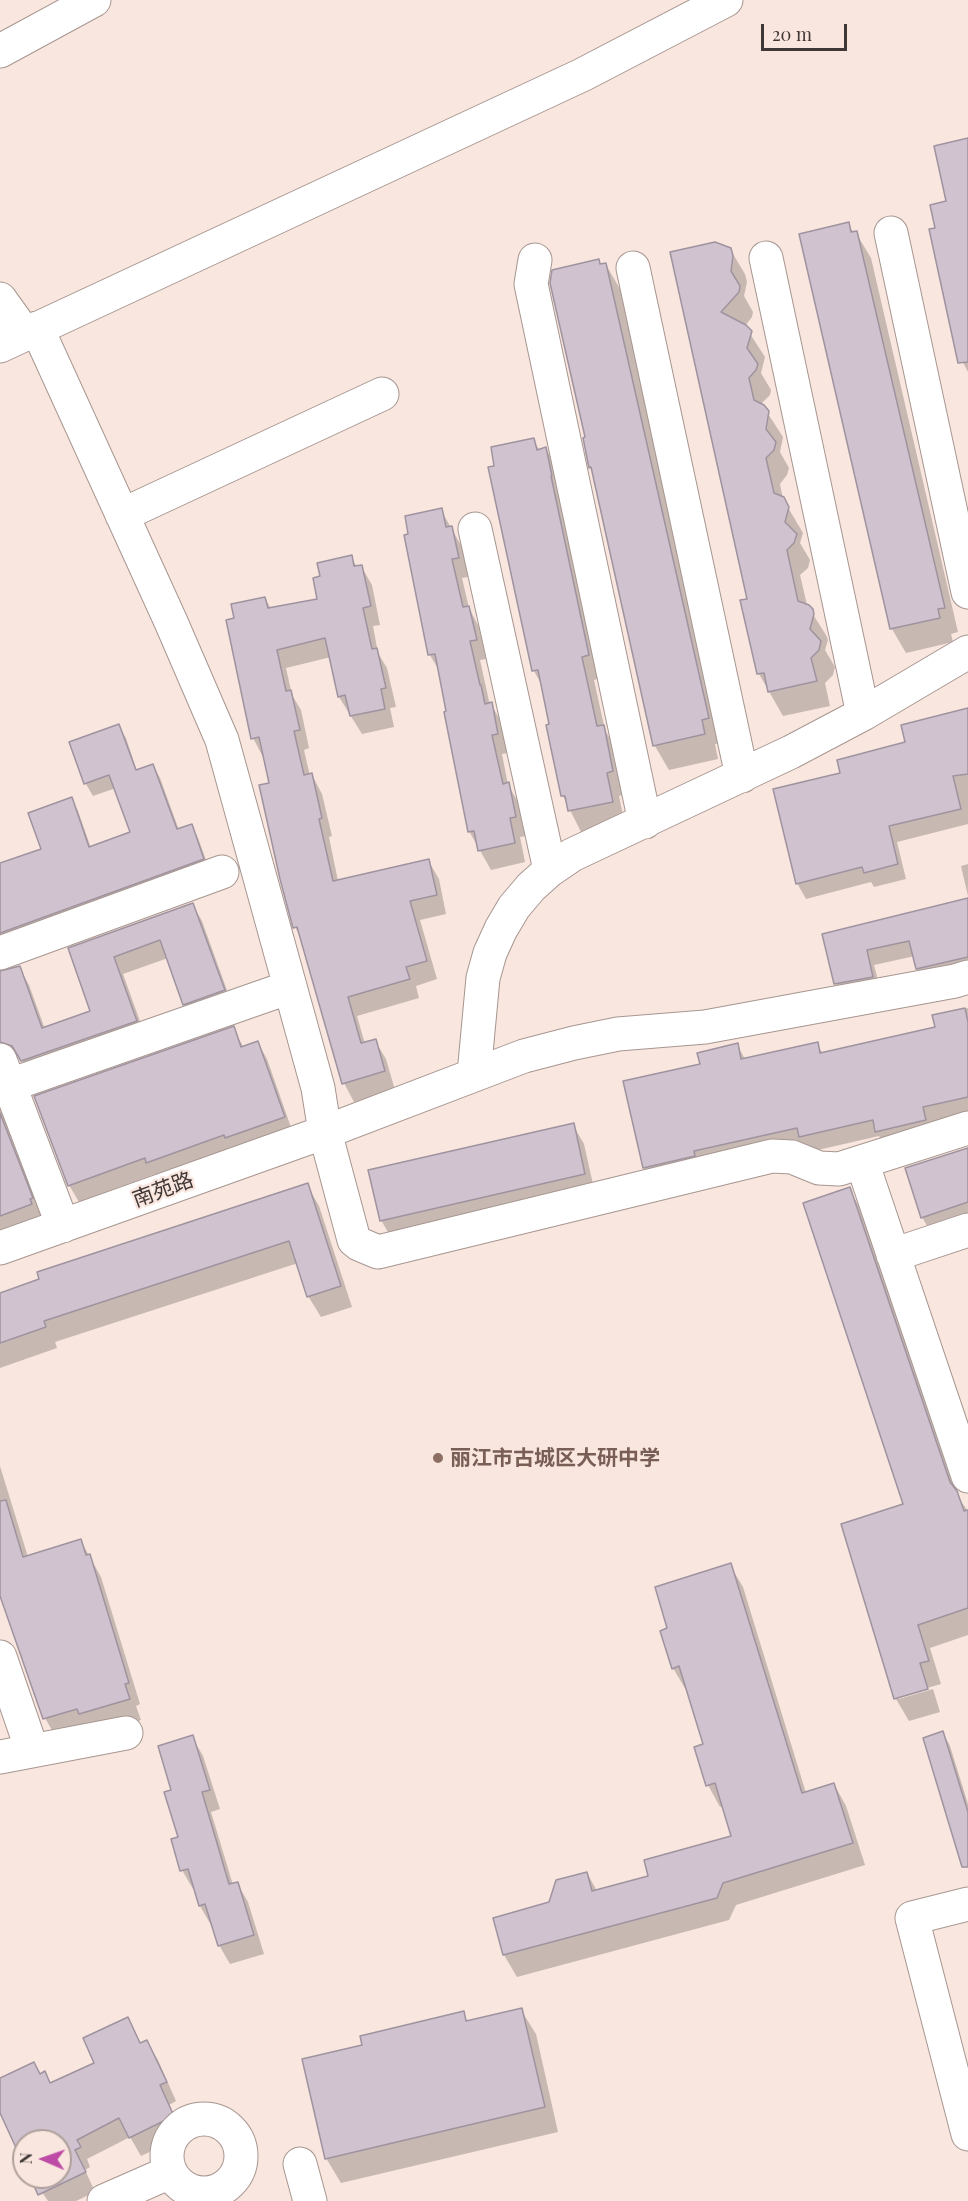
<!DOCTYPE html>
<meta charset="utf-8">
<style>
body{margin:0}
#map{position:relative;width:968px;height:2201px;overflow:hidden;background:#f9e6df;font-family:"Playfair Display",serif}
canvas{display:block}
.north{position:absolute;left:12px;top:2129px;width:60px;height:60px;box-sizing:border-box;background:#f9e6df;border:2px solid #afa09b;border-radius:50%;rotate:272deg;font-size:16px;font-weight:700;line-height:24px;text-align:center;color:#403836}
.north::after{content:'';display:block;margin:auto;width:21px;height:27px;background:#be4ca7;clip-path:polygon(50% 0,100% 100%,50% 72%,0 100%)}
.scale{position:absolute;left:761px;top:24px;width:86px;height:27px;box-sizing:border-box;border:3px solid #403836;border-top:0;padding-left:8px;font-size:18px;line-height:21px;white-space:nowrap;color:#403836;-webkit-text-stroke:4px #f9e6df;paint-order:stroke}
</style>
<div id="map">
<canvas width="968" height="2201"></canvas>
<div class="north">N</div>
<div class="scale">20 m</div>
</div>
<script>
const c = document.querySelector('canvas').getContext('2d');
c.lineJoin = 'round';
function paint(path, color) { c.fillStyle = color; c.fill(path, 'evenodd'); }
const toPath = rows => new Path2D(rows.map(r => 'M' + r).join(''));
function trace(path, color, width, dash) { c.strokeStyle = color; c.lineWidth = width; c.lineCap = dash ? 'butt' : 'round'; c.setLineDash(dash || []); c.stroke(path); }
function drawText(font, color, halo, rows, align = 'center') {
  c.font = font + ' "Playfair Display","Noto Sans SC",serif'; c.lineWidth = 4.5; c.setLineDash([]); c.textBaseline = 'middle'; c.strokeStyle = halo; c.fillStyle = color; for (const [text, x, y, turn = 0] of rows) {
    c.save(); c.translate(x, y); c.rotate((+turn || 0) * Math.PI / 180); c.textAlign = isNaN(turn) ? turn : align; if (halo) c.strokeText(text, 0, 0); c.fillText(text, 0, 0); c.restore();
  }
}
paint(toPath([
 [968,142,968,372,957,351,937,229,948,202],
 [848,224,854,233,856,233,871,258,958,632,951,634,953,642,906,653,892,629,801,235],
 [730,249,745,274,747,282,744,296,753,312,752,317,745,326,765,357,761,373,771,390,770,395,762,403,763,406,783,437,780,452,789,468,787,475,780,484,783,499,803,533,800,543,810,560,808,568,800,575,807,605,826,635,828,640,825,650,835,667,833,675,825,683,830,706,783,716,759,674,749,600,672,253],
 [606,265,620,289,722,743,715,744,718,759,669,770,655,746,594,474,590,467,586,439,601,266],
 [533,440,540,451,546,449,559,472,601,678,594,680,605,730,616,749,625,794,619,796,625,825,582,834,563,796,543,687,534,671,490,469],
 [441,510,462,547,468,577,462,578,469,608,479,627,486,659,480,660,489,701,502,723,508,753,502,754,508,785,519,803,526,836,520,837,525,862,491,870,469,831,440,672,430,655,406,536],
 [351,557,357,567,361,566,372,585,380,625,373,626,378,653,387,668,396,707,390,708,394,727,362,734,339,697,331,657,286,668,292,695,301,710,309,748,304,750,310,776,312,775,322,794,332,836,329,837,338,881,428,860,439,879,446,914,420,920,437,979,416,986,419,998,357,1016,365,1044,375,1041,386,1059,395,1090,354,1102,344,1083,303,941,295,927,271,784,263,757,253,738,235,619,265,598,271,609,319,600,322,578],
 [968,710,968,824,897,842,906,879,874,887,871,882,806,899,797,883,842,774,907,744],
 [119,726,126,738,137,771,153,765,160,778,179,830,191,825,198,838,210,871,0,948,0,865,43,850,71,799,78,811,91,848,132,833,116,788,93,796,86,784,71,743],
 [968,864,968,896,961,866],
 [968,899,968,974,926,984,917,969,915,956,874,965,881,992,844,999,836,984,823,935],
 [192,904,202,921,233,1007,194,1021,184,1004,168,958,123,974,146,1038,32,1078,22,1061,5,1016,0,1018,0,972,19,967,29,985,45,1029,92,1012,70,949],
 [968,1008,968,1114,930,1123,933,1136,885,1147,879,1136,809,1152,804,1143,701,1166,653,1183,644,1168,701,1065,737,1045,745,1059,817,1044,823,1054,936,1028,934,1016],
 [233,1028,244,1048,258,1043,267,1059,293,1133,157,1178,155,1174,79,1202,69,1185],
 [0,1107,42,1217,0,1238],
 [573,1125,584,1144,595,1193,392,1239,381,1220],
 [968,1149,968,1229,935,1240,922,1217],
 [307,1185,319,1206,352,1307,321,1317,308,1296,298,1263,55,1342,57,1348,0,1368,0,1294],
 [849,1189,862,1211,960,1500,968,1511,968,1635,930,1648,941,1684,899,1696,899,1699,933,1689,940,1712,909,1721,896,1699,842,1524,905,1505],
 [0,1466,28,1557,81,1541,101,1577,140,1704,136,1706,141,1720,92,1735,57,1739,45,1718,0,1591],
 [730,1565,743,1587,806,1793,834,1784,846,1806,865,1865,736,1905,729,1920,517,1977,504,1955,495,1919,550,1904,587,1873,597,1891,650,1877,733,1837,724,1806,720,1807,708,1785,705,1745,688,1689,686,1690,673,1668,669,1629],
 [943,1733,950,1746,968,1804,968,1842],
 [192,1737,203,1756,220,1809,211,1812,233,1885,237,1883,248,1902,264,1954,230,1964,219,1945,213,1924,211,1925,200,1906,195,1889,193,1889,182,1870,180,1838,173,1791],
 [521,2010,536,2034,558,2132,341,2183,326,2158,364,2046,463,2013,468,2022],
 [127,2019,141,2044,147,2042,158,2060,176,2101,169,2105,184,2136,141,2156,130,2137,87,2159,90,2167,85,2170,95,2192,76,2201,48,2201,32,2177,60,2177,60,2141,24,2141,24,2161,0,2110,0,2080,40,2075,51,2084,96,2064]
]), '#0003');
const building = toPath([
 [968,138,968,362,958,363,929,229,935,228,930,205,946,201,934,146,968,138],
 [849,222,851,232,857,231,945,608,938,609,940,618,890,629,799,234,849,222],
 [715,242,731,248,733,256,731,271,740,286,739,292,721,312,746,325,752,331,747,348,758,364,756,370,749,378,754,400,764,405,769,411,766,429,776,442,774,450,766,458,774,493,784,497,789,507,785,522,797,534,794,543,787,550,798,601,809,605,813,609,814,614,810,629,821,641,819,650,811,658,817,681,768,692,764,673,757,674,740,600,747,599,670,252,715,242],
 [599,259,600,264,606,263,709,718,702,720,705,734,653,746,591,467,589,468,583,438,585,437,550,283,552,270,599,259],
 [534,438,537,450,546,447,552,476,551,476,589,655,582,657,597,726,604,725,613,771,607,773,613,802,568,811,565,796,561,796,546,725,549,724,538,670,532,671,488,467,494,466,491,447,534,438],
 [442,508,446,527,452,526,459,558,452,559,463,607,469,606,477,640,470,641,480,685,481,685,485,704,492,702,498,734,492,735,503,784,509,782,516,817,510,818,515,843,478,851,474,831,468,832,444,712,446,711,435,654,428,655,404,535,408,534,405,516,442,508],
 [352,555,354,566,362,565,371,606,363,608,372,649,377,648,386,688,381,689,385,709,350,716,345,695,338,697,325,638,277,650,286,691,291,690,300,730,294,731,304,775,312,773,322,818,319,819,333,881,429,859,437,895,410,901,427,961,406,967,410,979,348,997,361,1043,376,1039,385,1071,342,1084,297,927,293,928,280,879,259,785,269,783,259,737,251,739,226,620,234,618,231,604,265,597,268,608,317,599,313,578,320,576,317,563,352,555],
 [968,708,968,774,953,776,961,809,889,826,898,864,864,873,862,867,796,884,773,789,840,773,837,760,905,742,901,725,968,708],
 [119,724,136,770,153,764,177,829,192,824,204,859,0,933,0,863,41,849,28,813,72,797,89,847,130,832,109,775,84,784,69,742,119,724],
 [968,898,968,957,916,969,909,941,867,950,873,977,834,984,822,934,968,898],
 [193,903,225,990,183,1005,160,940,114,957,137,1021,21,1061,12,1046,0,1042,0,971,20,966,42,1028,90,1011,68,948,193,903],
 [965,1008,968,1022,968,1097,923,1107,926,1120,875,1132,873,1120,799,1137,797,1128,694,1151,695,1156,643,1168,623,1081,700,1064,697,1053,738,1043,741,1059,818,1042,820,1053,935,1027,932,1015,965,1008],
 [234,1026,241,1047,258,1041,285,1117,225,1138,224,1135,146,1163,145,1158,68,1186,34,1096,234,1026],
 [0,1113,33,1198,30,1199,32,1204,0,1216,0,1113],
 [574,1123,585,1174,380,1221,368,1170,574,1123],
 [968,1148,968,1202,921,1218,905,1168,968,1148],
 [308,1183,341,1286,307,1297,289,1241,44,1321,46,1327,0,1343,0,1293,39,1279,37,1272,308,1183],
 [850,1187,950,1482,957,1491,964,1511,968,1510,968,1608,918,1625,929,1661,920,1663,928,1689,894,1699,841,1524,903,1504,803,1203,850,1187],
 [6,1500,23,1557,81,1539,86,1555,90,1554,120,1653,129,1683,125,1684,130,1699,79,1714,77,1709,43,1719,0,1596,0,1501,6,1500],
 [731,1563,802,1793,834,1783,853,1843,723,1883,717,1898,503,1955,493,1918,549,1902,556,1880,587,1872,592,1891,648,1876,644,1860,731,1836,715,1783,706,1786,694,1747,703,1744,679,1666,672,1669,660,1631,667,1628,655,1587,731,1563],
 [943,1731,968,1812,968,1867,962,1867,923,1738,943,1731],
 [193,1735,210,1790,202,1792,229,1884,238,1882,254,1935,218,1946,205,1904,199,1906,188,1869,180,1871,171,1839,178,1837,164,1792,171,1790,158,1746,193,1735],
 [522,2008,545,2107,325,2159,302,2059,362,2045,360,2036,464,2011,466,2021,522,2008],
 [128,2017,140,2043,147,2040,167,2082,160,2085,174,2116,129,2138,119,2118,77,2140,81,2147,75,2150,86,2172,38,2195,30,2177,60,2177,60,2141,24,2141,24,2165,0,2113,0,2078,34,2062,40,2074,45,2071,50,2083,94,2063,83,2038,128,2017]
]);
paint(building, '#d0c3cf');
trace(building, '#9f939f', 1.5);
const minor = toPath([
 [0,51,94,0],
 [891,233,968,592],
 [766,258,863,714],
 [535,260,531,284,645,822],
 [633,268,742,776],
 [0,299,25,334],
 [37,328,171,622,222,740,318,1088,325,1132,354,1240,359,1244,378,1252,772,1156,792,1157,819,1168,839,1169,968,1128],
 [0,346,582,75,726,0],
 [122,515,382,394],
 [475,529,550,870],
 [0,953,222,872],
 [0,1060,63,1226],
 [474,1074,483,978,490,953,501,929,514,907,531,887,550,870,572,855,791,752,863,714,968,652],
 [10,1085,290,987],
 [862,1162,968,1476],
 [0,1248,325,1132,524,1056,574,1043,618,1034,705,1027,955,981,968,977],
 [893,1255,968,1230],
 [0,1657,32,1750],
 [0,1757,126,1733],
 [968,1904,912,1918,968,2134],
 '167 2156a37 37 0 1 1 74 0a37 37 0 1 1-74 0Z',
 [300,2164,310,2201],
 [104,2201,170,2172]
]);
trace(minor, '#a79690', 35);
trace(minor, '#fff', 33);
for (const [x, y, r, color] of [
 [438,1458,6,"#8d6e63"]
]) { const dot = new Path2D(); dot.arc(x, y, r, 0, 2 * Math.PI); c.fillStyle = color; c.fill(dot); trace(dot, '#f9e6df', 2); }
drawText('21px', '#403836', '#f9e6df', [
 ["南苑路",163,1190,-20]
]);
drawText('bold 21px', '#785e54', '#f9e6df', [
 ["丽江市古城区大研中学",450,1458]
], 'left');
</script>
